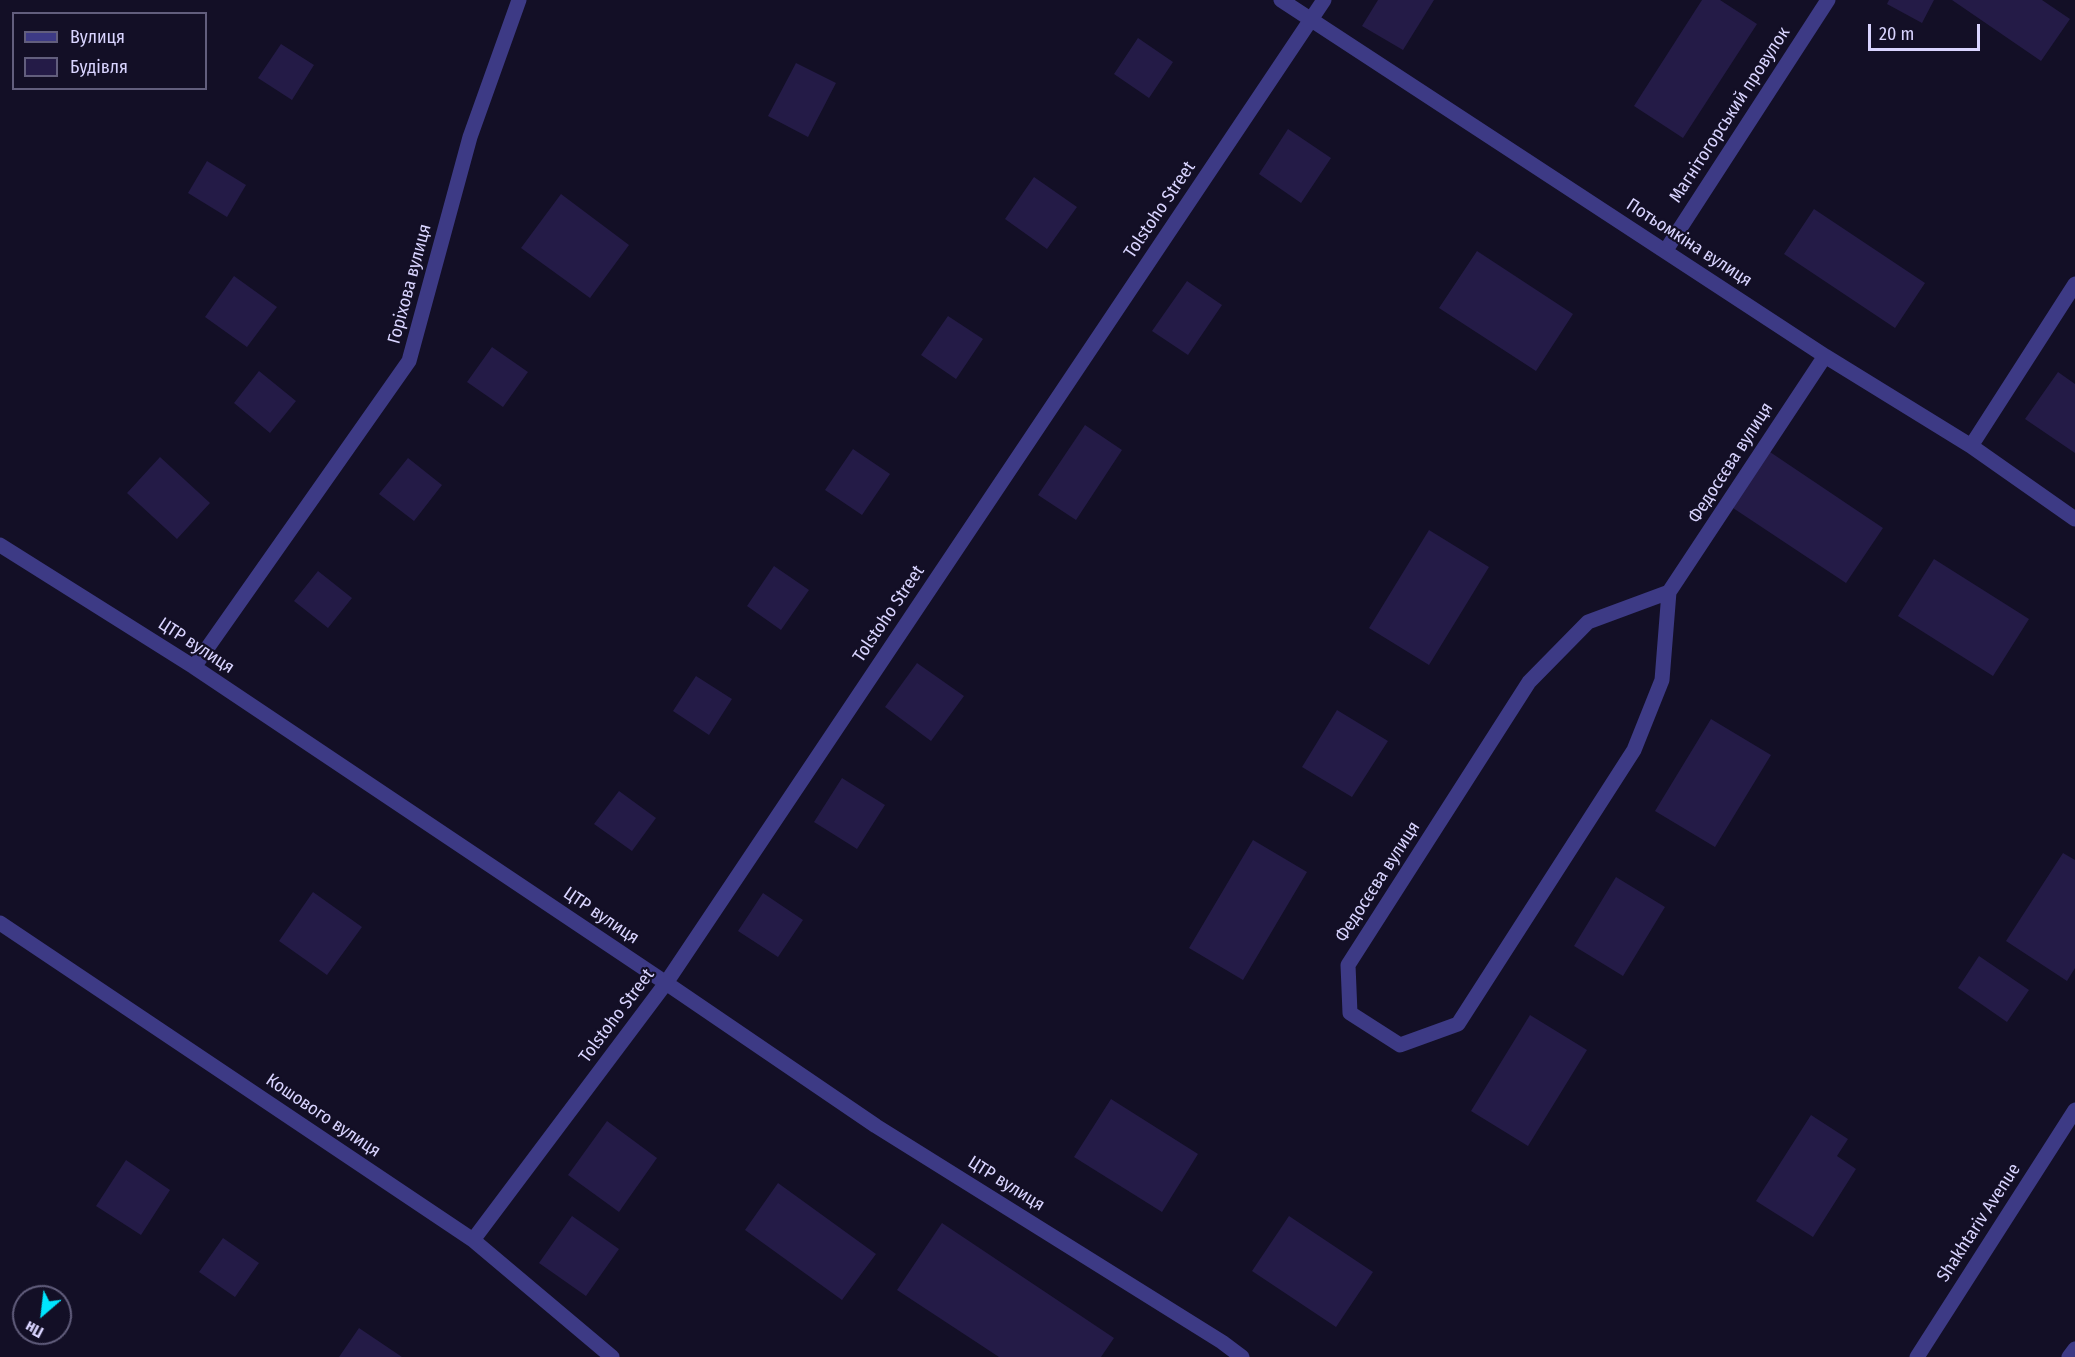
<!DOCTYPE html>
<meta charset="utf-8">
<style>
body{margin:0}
#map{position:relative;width:2075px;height:1357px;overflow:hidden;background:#130f26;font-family:"Fira Sans Condensed",sans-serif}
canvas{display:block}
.legend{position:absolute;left:12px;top:12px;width:195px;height:78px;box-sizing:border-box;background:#130f26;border:2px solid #625e7d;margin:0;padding:8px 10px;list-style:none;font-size:18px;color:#d9d4ff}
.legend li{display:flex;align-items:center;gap:12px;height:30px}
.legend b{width:30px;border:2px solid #625e7d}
.north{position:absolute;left:12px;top:1285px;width:60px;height:60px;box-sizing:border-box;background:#130f26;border:2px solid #625e7d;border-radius:50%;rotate:208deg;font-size:16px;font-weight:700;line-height:24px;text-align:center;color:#d9d4ff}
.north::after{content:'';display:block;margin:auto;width:21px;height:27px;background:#00e5ff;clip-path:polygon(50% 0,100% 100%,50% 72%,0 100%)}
.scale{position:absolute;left:1868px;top:24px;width:112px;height:27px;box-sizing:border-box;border:3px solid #d9d4ff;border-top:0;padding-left:8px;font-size:18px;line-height:21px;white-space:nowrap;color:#d9d4ff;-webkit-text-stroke:4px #130f26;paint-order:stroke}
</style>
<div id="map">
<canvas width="2075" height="1357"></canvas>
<ul class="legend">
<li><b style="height:8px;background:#3d3a85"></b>Вулиця</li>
<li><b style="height:16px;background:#241b47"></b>Будівля</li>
</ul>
<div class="north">Пн</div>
<div class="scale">20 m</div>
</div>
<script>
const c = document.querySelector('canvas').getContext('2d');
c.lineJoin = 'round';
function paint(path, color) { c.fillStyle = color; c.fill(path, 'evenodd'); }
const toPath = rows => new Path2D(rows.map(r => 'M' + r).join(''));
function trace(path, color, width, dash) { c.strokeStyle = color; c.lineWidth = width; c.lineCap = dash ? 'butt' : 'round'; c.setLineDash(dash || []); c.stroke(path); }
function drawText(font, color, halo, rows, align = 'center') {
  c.font = font + ' "Fira Sans Condensed",sans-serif'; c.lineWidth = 4.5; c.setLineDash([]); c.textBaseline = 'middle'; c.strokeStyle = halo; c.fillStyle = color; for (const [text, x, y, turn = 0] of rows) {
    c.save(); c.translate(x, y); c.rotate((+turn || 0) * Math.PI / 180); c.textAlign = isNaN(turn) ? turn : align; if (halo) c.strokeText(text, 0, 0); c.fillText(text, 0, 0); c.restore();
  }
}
paint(toPath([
 [1378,0,1434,0,1403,50,1362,26],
 [1702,0,1720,0,1757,24,1683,138,1634,106],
 [1889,0,1934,0,1922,23,1887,4],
 [1952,0,2042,0,2070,19,2041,61],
 [1138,38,1173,62,1149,98,1114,74],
 [281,44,314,65,292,100,258,78],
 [796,63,836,83,808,137,768,116],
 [1288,129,1331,158,1301,203,1259,174],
 [207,161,246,185,227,217,188,193],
 [1034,177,1077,207,1047,249,1005,219],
 [561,194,629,245,590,298,521,248],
 [1814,209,1925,283,1895,328,1784,254],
 [1477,251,1573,314,1536,371,1439,308],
 [234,276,277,307,247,347,205,317],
 [1187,281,1222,305,1188,355,1152,331],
 [948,316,983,339,956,379,921,355],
 [492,347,528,372,503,407,467,382],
 [259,371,296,401,270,433,234,403],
 [2058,372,2075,384,2075,453,2025,419],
 [1085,425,1122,450,1076,520,1038,495],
 [853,449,890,474,862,515,825,490],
 [1767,450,1883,528,1846,583,1730,506],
 [160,457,210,503,177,539,127,493],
 [408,458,442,485,414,521,379,494],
 [1429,530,1489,567,1429,665,1369,628],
 [1934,559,2029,619,1993,676,1898,616],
 [774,566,809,590,781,630,747,606],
 [318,571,352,598,328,628,294,601],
 [917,663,964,696,931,741,885,707],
 [696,676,732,699,709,735,673,711],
 [1337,710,1388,741,1352,797,1302,767],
 [1711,719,1771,755,1715,847,1655,811],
 [842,778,885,805,857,849,814,822],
 [619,791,656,818,632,851,594,824],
 [1253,840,1307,872,1243,980,1189,948],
 [2063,853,2075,860,2075,968,2067,981,2006,941],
 [1616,877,1665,907,1623,976,1574,946],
 [313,892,362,927,327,975,279,941],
 [763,893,803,920,778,957,738,931],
 [1979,956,2029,990,2007,1022,1958,988],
 [1530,1015,1587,1050,1528,1146,1471,1111],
 [1111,1099,1198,1154,1162,1212,1074,1157],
 [1811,1115,1848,1139,1837,1156,1856,1169,1813,1237,1756,1201],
 [607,1121,657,1158,619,1212,568,1175],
 [126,1160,170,1190,141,1235,96,1206],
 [778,1183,876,1254,842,1300,745,1230],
 [572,1216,619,1249,586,1296,539,1263],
 [1289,1216,1373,1272,1336,1327,1252,1271],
 [942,1223,1114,1338,1101,1357,999,1357,897,1290],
 [223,1238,259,1263,235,1297,199,1272],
 [359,1328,402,1357,339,1357]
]), '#241b47');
trace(toPath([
 [1281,0,1825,356,1971,446,2075,519],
 [1666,250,1828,0],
 [1971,446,2075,284],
 [0,545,194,667,666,983,876,1126,1222,1342,1242,1357],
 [1669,592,1662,680,1634,750,1458,1024,1400,1045,1350,1013,1348,965,1529,682,1588,622,1669,592,1825,356],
 [194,667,409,361,470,137,519,0],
 [0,923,473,1240,612,1357],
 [473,1240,666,983,1324,0],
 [1917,1357,2075,1110],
 [2069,1357,2075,1349]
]), '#3d3a85', 15);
drawText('18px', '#d9d4ff', '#130f26', [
 ["Магнітогорський провулок",1730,115,-57],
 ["Tolstoho Street",1160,210,-56],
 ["Потьомкіна вулиця",1689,243,33],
 ["Горіхова вулиця",410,284,-75],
 ["Федосєєва вулиця",1731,463,-57],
 ["Tolstoho Street",889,614,-56],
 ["ЦТР вулиця",196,646,33],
 ["Федосєєва вулиця",1378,882,-57],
 ["ЦТР вулиця",601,916,34],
 ["Tolstoho Street",617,1016,-53],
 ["Кошового вулиця",323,1116,34],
 ["ЦТР вулиця",1006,1184,32],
 ["Shakhtariv Avenue",1979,1223,-57]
]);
</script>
